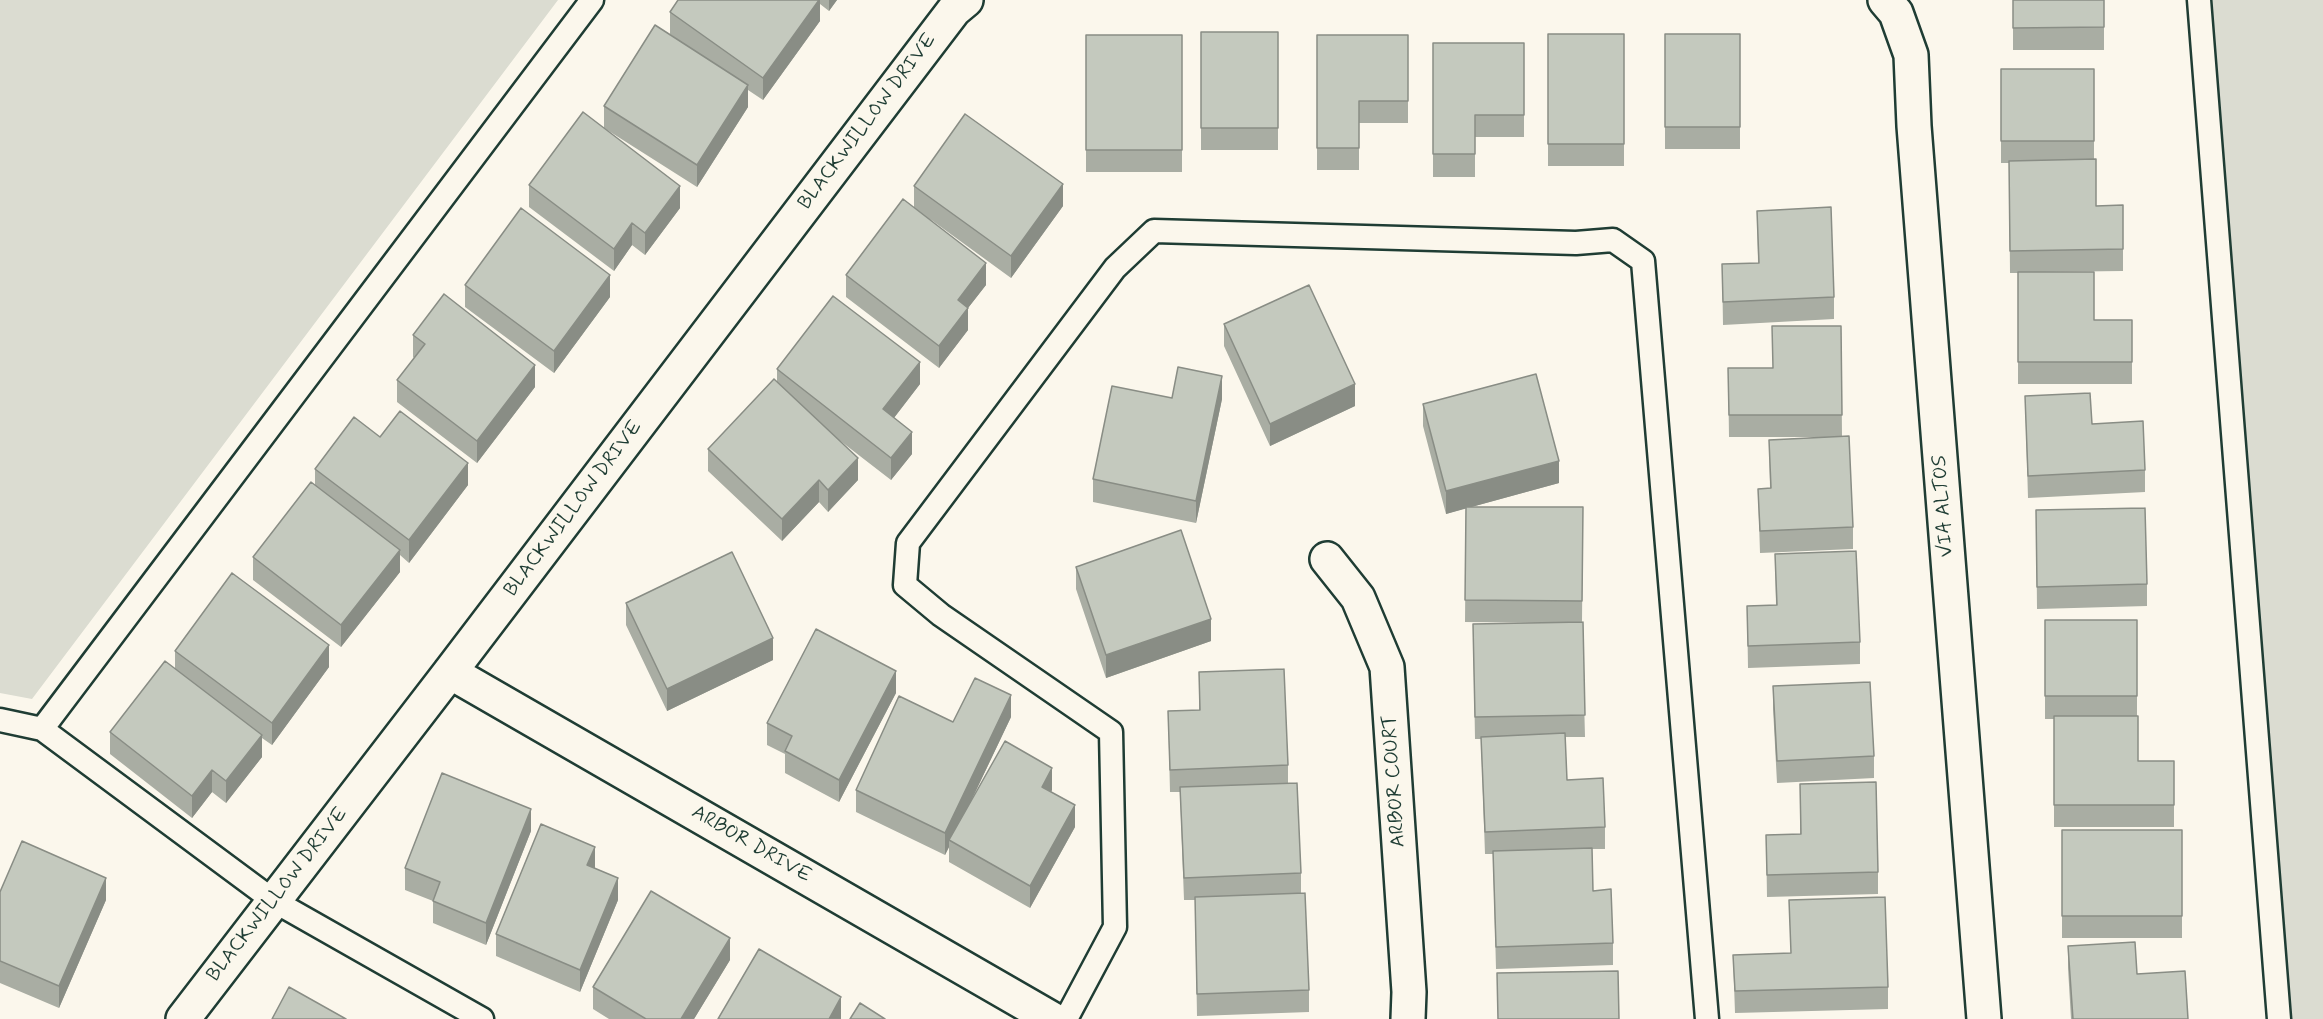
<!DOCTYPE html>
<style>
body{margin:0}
canvas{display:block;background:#fbf7ec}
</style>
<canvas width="2323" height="1019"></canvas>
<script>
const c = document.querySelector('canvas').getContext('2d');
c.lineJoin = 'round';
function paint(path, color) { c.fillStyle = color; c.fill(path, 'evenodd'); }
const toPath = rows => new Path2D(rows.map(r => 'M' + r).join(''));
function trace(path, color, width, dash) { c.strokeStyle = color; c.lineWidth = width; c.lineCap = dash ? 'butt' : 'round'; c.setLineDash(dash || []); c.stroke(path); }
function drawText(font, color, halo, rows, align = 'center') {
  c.font = font + ' Mynerve,sans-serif'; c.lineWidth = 5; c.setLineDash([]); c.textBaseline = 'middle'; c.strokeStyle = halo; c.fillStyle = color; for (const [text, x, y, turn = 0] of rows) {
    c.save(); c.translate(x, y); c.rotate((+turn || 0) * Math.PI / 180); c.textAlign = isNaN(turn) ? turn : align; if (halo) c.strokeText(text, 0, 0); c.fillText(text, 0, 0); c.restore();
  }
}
paint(toPath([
 [0,0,558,0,32,699,0,693],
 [2207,0,2323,0,2323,1019,2287,1019]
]), '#dbdcd1');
const service = toPath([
 [2199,0,2279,1019],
 [0,720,42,729,274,901,482,1019],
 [42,729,592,0],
 [1066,1019,1115,927,1111,732,941,615,905,585,908,543,1115,268,1154,231,1576,243,1613,240,1643,261,1707,1019]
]);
const minor = toPath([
 [1885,0,1896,13,1911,55,1914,126,1984,1019],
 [1327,559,1358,598,1387,667,1409,992,1408,1019],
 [450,672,1052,1019],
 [183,1019,450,672,954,10,966,0]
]);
trace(service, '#1f3d34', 27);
trace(minor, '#1f3d34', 38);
trace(service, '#fbf7ec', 22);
trace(minor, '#fbf7ec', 33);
paint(toPath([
 [678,0,837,0,829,11,820,4,820,21,763,100,748,90,748,107,697,187,604,128,604,106,687,46,670,34,670,12],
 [2013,0,2104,0,2104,50,2013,50],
 [1201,32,1278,32,1278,150,1201,150],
 [1548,34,1624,34,1624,166,1548,166],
 [1665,34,1740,34,1740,149,1665,149],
 [1086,35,1182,35,1182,172,1086,172],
 [1317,35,1408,35,1408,123,1359,123,1359,170,1317,170],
 [1433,43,1524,43,1524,137,1475,137,1475,177,1433,177],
 [2001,69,2094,69,2094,159,2096,206,2123,205,2123,271,2041,272,2094,320,2132,320,2132,384,2018,384,2018,273,2010,273,2009,163,2001,163],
 [529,185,680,208,645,255,632,245,614,271,529,207],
 [914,186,1063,206,1011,278,930,219,986,285,968,308,968,330,939,368,846,297,846,275,914,207],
 [1757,211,1834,297,1834,319,1723,325,1722,264,1758,263],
 [465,285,610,297,554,373,465,307],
 [1224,324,1355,406,1270,446,1224,346],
 [1841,326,1842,436,1853,527,1853,549,1760,553,1758,489,1770,488,1769,440,1826,437,1729,437,1728,368,1772,368],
 [413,335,535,387,477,463,397,402,397,380,414,358,413,357],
 [777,369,920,384,894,418,912,454,891,480,834,436,858,480,828,512,819,502,782,541,708,471,708,449,777,381],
 [2025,396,2092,424,2145,470,2145,492,2028,498],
 [1172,398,1222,399,1196,523,1093,502,1093,479],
 [1423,404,1559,483,1471,507,1583,507,1582,622,1585,737,1565,737,1567,780,1605,827,1605,849,1592,849,1593,891,1613,943,1613,965,1496,969,1493,854,1485,854,1481,739,1475,739,1473,624,1564,623,1465,622,1466,508,1446,514,1423,426],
 [380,437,468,485,409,563,400,555,400,572,341,647,253,580,253,557,315,484,315,469],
 [2036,510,2147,584,2147,606,2037,609],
 [1775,554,1860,642,1860,664,1748,668,1747,606,1776,605],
 [1076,567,1211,641,1106,678,1076,589],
 [626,603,773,660,667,711,626,625],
 [2045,620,2137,620,2137,716,2138,761,2174,761,2174,827,2054,827,2054,719,2045,719],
 [175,651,329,667,272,745,262,738,262,757,226,803,212,792,192,818,110,754,110,732,175,668],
 [1199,672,1288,765,1288,783,1301,873,1301,894,1309,990,1309,1012,1197,1016,1195,900,1184,900,1180,792,1170,792,1168,711,1199,710],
 [1773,686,1874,756,1874,778,1777,783,1773,708],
 [896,693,839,802,785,773,785,754,767,745,767,723],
 [1011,717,970,803,1052,790,1051,792,1075,827,1030,908,949,862,949,847,945,855,856,812,856,790,953,722],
 [1800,784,1878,872,1878,894,1767,897,1766,835,1800,834],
 [2062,830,2182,830,2182,938,2062,938],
 [531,831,486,945,433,923,433,901,405,890,405,868],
 [0,892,106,900,59,1008,0,983],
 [618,900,580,992,496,956,496,934],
 [1789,900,1888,987,1888,1009,1735,1013,1733,955,1791,953],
 [2068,946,2137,974,2188,1019,2071,1019,2068,968],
 [730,960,694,1019,609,1019,593,1009,593,987]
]), '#a9ada3');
paint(toPath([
 [819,0,820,0,820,21,763,100,763,78],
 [829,0,837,0,829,11],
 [748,85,748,107,697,187,697,165],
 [1063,184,1063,206,1011,278,1011,256],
 [680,186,680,208,645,255,645,233],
 [632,223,632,245,614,271,614,249],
 [986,263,986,285,968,308,968,330,939,368,939,346,958,300],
 [610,275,610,297,554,373,554,351],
 [920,362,920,384,883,432,883,409],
 [535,365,535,387,477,463,477,441],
 [1222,376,1222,399,1196,523,1196,501],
 [1355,384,1355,406,1270,446,1270,424],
 [912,432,912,454,891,480,891,458],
 [858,458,858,480,828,512,828,490],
 [1559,461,1559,483,1446,514,1446,491],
 [468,463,468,485,409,563,409,540],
 [819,480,819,502,782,541,782,519],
 [400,550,400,572,341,647,341,625],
 [1211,619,1211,641,1106,678,1106,655],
 [773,638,773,660,667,711,667,689],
 [329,645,329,667,272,745,272,723],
 [896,671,896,693,839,802,839,780],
 [1011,695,1011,717,952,841,949,840,949,847,945,855,945,833],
 [262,735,262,757,226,803,226,781],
 [1052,768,1052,790,1042,809,1042,787],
 [212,770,212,792,192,818,192,796],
 [1075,805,1075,827,1030,908,1030,886],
 [531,809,531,831,486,945,486,923],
 [595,847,595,869,587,865],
 [106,878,106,900,59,1008,59,986],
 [618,878,618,900,580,992,580,970],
 [730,938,730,960,694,1019,681,1019],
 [841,997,841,1019,829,1019]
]), '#898d85');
const building = toPath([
 [678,0,819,0,763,78,670,12,678,0],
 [2013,0,2104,0,2104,27,2013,28,2013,0],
 [655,25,748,85,697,165,604,106,655,25],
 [1201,32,1278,32,1278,128,1201,128,1201,32],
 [1548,34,1624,34,1624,144,1548,144,1548,34],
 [1665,34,1740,34,1740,127,1665,127,1665,34],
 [1086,35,1182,35,1182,150,1086,150,1086,35],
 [1317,35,1408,35,1408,101,1359,101,1359,148,1317,148,1317,35],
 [1433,43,1524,43,1524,115,1475,115,1475,154,1433,154,1433,43],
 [2001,69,2094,69,2094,141,2001,141,2001,69],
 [583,112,680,186,645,233,632,223,614,249,529,185,583,112],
 [965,114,1063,184,1011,256,914,186,965,114],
 [2096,159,2096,206,2123,205,2123,249,2010,251,2009,161,2096,159],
 [903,199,986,263,958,300,968,308,939,346,846,275,903,199],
 [1831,207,1834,297,1723,302,1722,264,1759,263,1757,211,1831,207],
 [521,208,610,275,554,351,465,285,521,208],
 [2018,272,2094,272,2094,320,2132,320,2132,362,2018,362,2018,272],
 [1309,285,1355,384,1270,424,1224,324,1309,285],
 [444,294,535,365,477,441,397,380,425,344,413,335,444,294],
 [833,296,920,362,883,409,912,432,891,458,777,369,833,296],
 [1772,326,1841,326,1842,415,1729,415,1728,368,1773,368,1772,326],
 [1178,367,1222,376,1196,501,1093,479,1112,386,1172,398,1178,367],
 [1536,374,1559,461,1446,491,1423,404,1536,374],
 [774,379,858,458,828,490,819,480,782,519,708,449,774,379],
 [2090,393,2092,424,2143,421,2145,470,2028,476,2025,396,2090,393],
 [400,411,468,463,409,540,315,469,354,417,380,437,400,411],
 [1849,436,1853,527,1760,531,1758,489,1771,488,1769,440,1849,436],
 [311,482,400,550,341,625,253,557,311,482],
 [1466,507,1583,507,1582,601,1465,600,1466,507],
 [2145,508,2147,584,2037,587,2036,510,2145,508],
 [1181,530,1211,619,1106,655,1076,567,1181,530],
 [1856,551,1860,642,1748,646,1747,606,1777,605,1775,554,1856,551],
 [732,552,773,638,667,689,626,603,732,552],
 [232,573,329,645,272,723,175,651,232,573],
 [2045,620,2137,620,2137,696,2045,696,2045,620],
 [1583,622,1585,715,1475,717,1473,624,1583,622],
 [816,629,896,671,839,780,785,751,792,736,767,723,816,629],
 [165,661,262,735,226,781,212,770,192,796,110,732,165,661],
 [1284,669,1288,765,1170,770,1168,711,1200,710,1199,672,1284,669],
 [975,678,1011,695,945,833,856,790,899,696,953,722,975,678],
 [1870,682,1874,756,1777,761,1773,686,1870,682],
 [2054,716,2138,716,2138,761,2174,761,2174,805,2054,805,2054,716],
 [1565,733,1567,780,1603,778,1605,827,1485,832,1481,737,1565,733],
 [1005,741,1052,768,1042,787,1075,805,1030,886,949,840,1005,741],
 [442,773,531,809,486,923,433,901,440,882,405,868,442,773],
 [1876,782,1878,872,1767,875,1766,835,1801,834,1800,784,1876,782],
 [1297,783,1301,873,1184,878,1180,787,1297,783],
 [541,824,595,847,587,865,618,878,580,970,496,934,541,824],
 [2062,830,2182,830,2182,916,2062,916,2062,830],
 [22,841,106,878,59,986,0,961,0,892,22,841],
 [1592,848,1593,891,1611,889,1613,943,1496,947,1493,851,1592,848],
 [651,891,730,938,681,1019,646,1019,593,987,651,891],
 [1305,893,1309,990,1197,994,1195,897,1305,893],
 [1885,897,1888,987,1735,991,1733,955,1791,953,1789,900,1885,897],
 [2135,942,2137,974,2185,971,2188,1019,2073,1019,2068,946,2135,942],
 [759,949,841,997,829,1019,718,1019,759,949],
 [1618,971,1619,1019,1498,1019,1497,973,1618,971],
 [289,987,346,1019,272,1019,289,987],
 [860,1003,885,1019,850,1019,860,1003]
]);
paint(building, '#c4c9be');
trace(building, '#898d85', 1.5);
drawText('20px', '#1f3d34', '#fbf7ec', [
 ["BLACKWILLOW DRIVE",868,122,-53],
 ["VIA ALTOS",1944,506,-94],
 ["BLACKWILLOW DRIVE",574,509,-53],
 ["ARBOR COURT",1395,781,-94],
 ["ARBOR DRIVE",751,845,30],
 ["BLACKWILLOW DRIVE",278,895,-52]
]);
</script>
